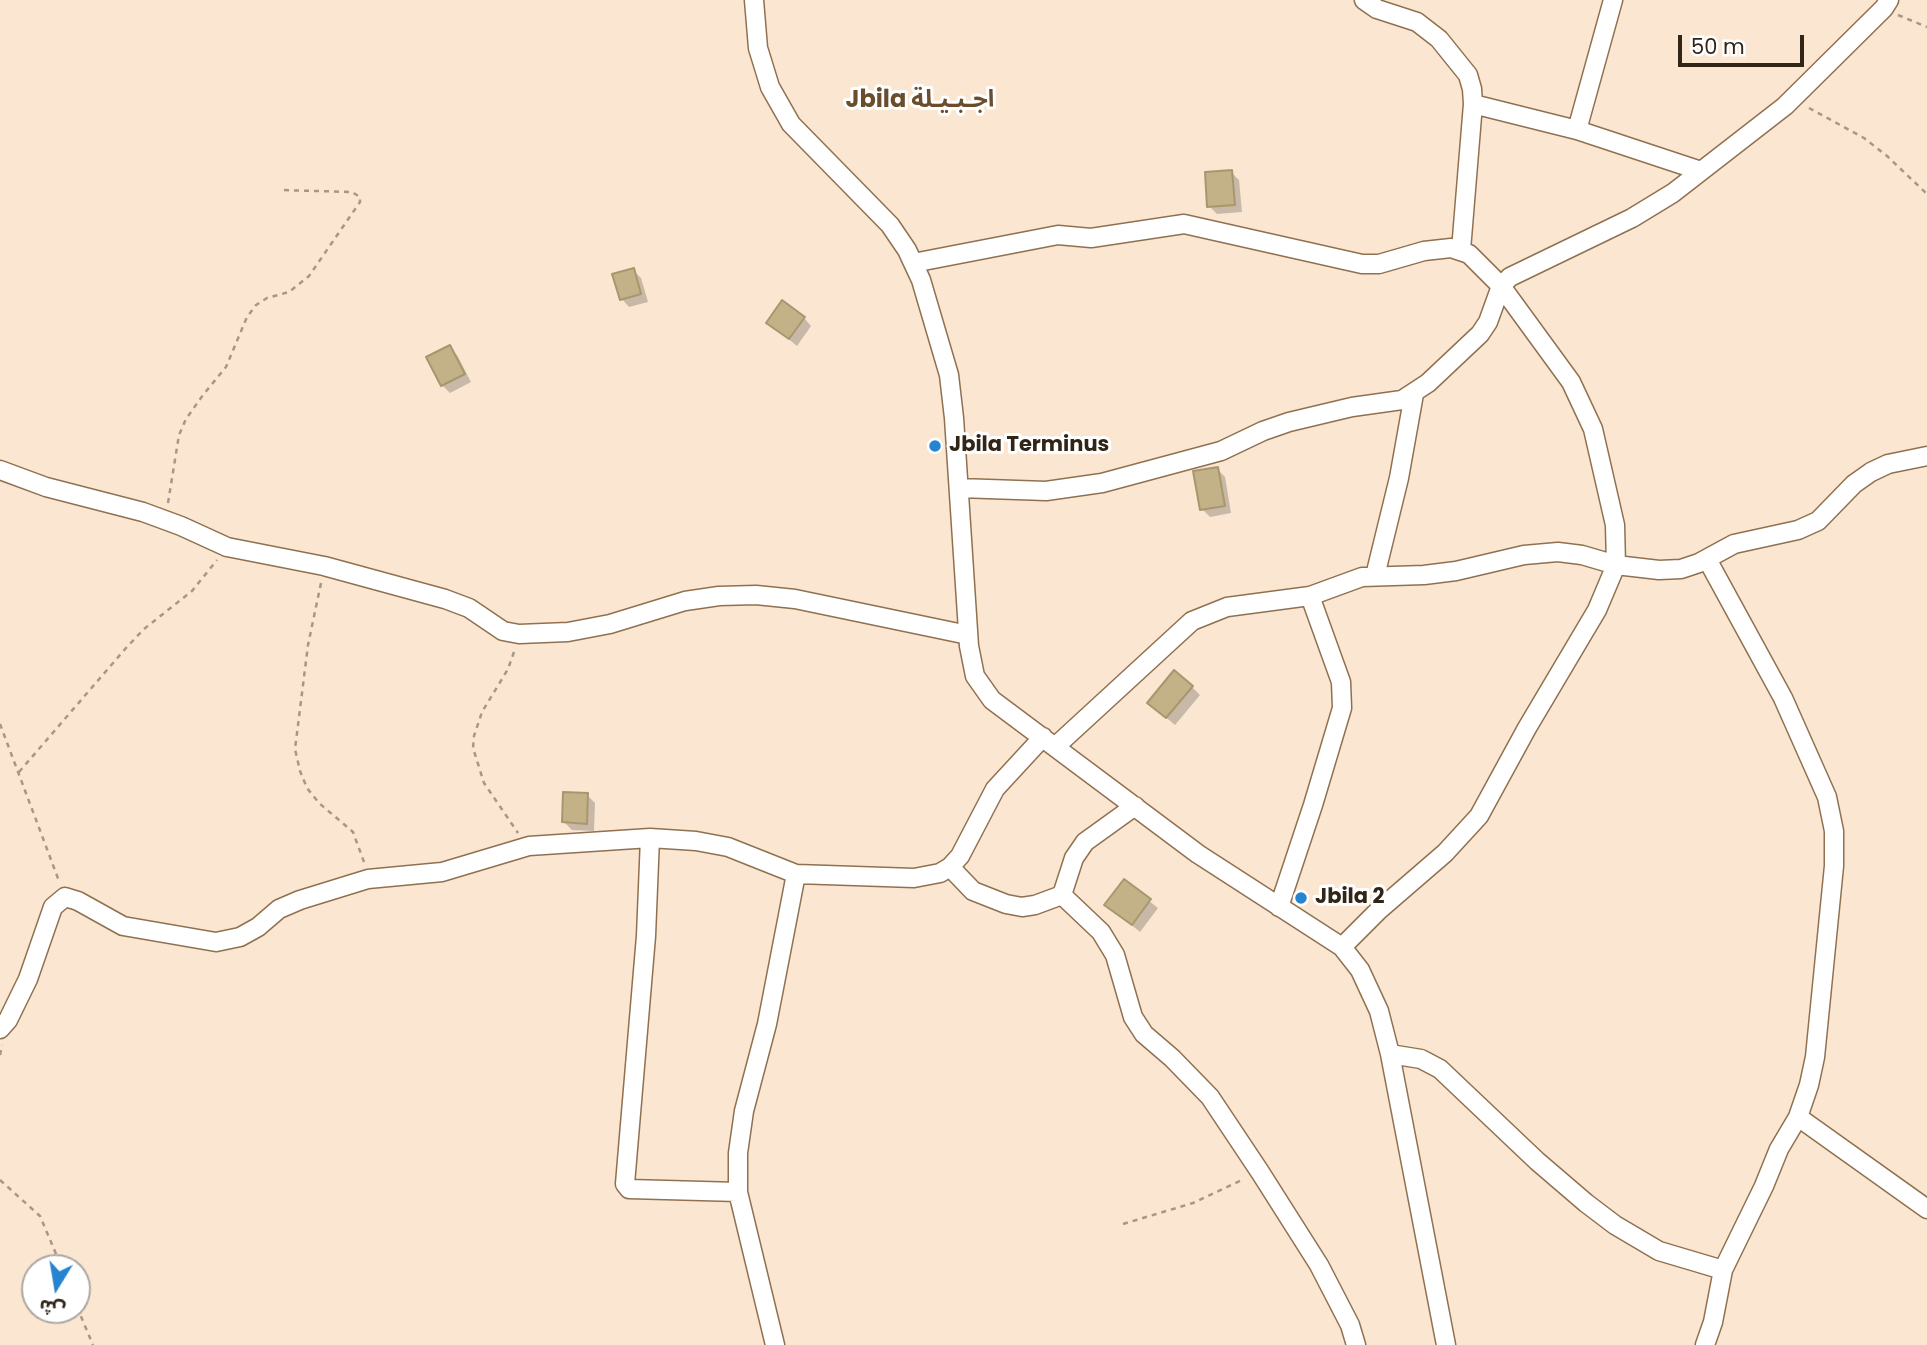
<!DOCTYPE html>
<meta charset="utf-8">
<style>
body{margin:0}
#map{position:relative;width:1927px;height:1345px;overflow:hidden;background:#fbe6d1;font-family:Poppins,"Noto Sans Arabic",sans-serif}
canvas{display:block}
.north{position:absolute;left:21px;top:1254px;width:70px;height:70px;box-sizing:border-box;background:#fff;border:2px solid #ada8a2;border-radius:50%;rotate:191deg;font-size:19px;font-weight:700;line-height:28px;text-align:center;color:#312517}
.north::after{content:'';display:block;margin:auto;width:24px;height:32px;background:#2684d0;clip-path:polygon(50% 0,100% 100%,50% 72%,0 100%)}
.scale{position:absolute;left:1678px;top:35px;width:126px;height:32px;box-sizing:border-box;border:4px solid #312517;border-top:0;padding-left:9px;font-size:21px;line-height:24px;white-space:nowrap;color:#312517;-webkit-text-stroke:5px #fff;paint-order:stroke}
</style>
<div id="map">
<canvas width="1927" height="1345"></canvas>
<div class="north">ش</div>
<div class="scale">50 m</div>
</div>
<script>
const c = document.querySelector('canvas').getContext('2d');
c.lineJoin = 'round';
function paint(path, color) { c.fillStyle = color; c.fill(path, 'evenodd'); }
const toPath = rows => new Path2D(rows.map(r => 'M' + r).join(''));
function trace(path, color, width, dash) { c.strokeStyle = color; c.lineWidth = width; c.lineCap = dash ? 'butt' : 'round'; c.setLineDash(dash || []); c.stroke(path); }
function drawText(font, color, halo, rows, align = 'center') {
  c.font = font + ' Poppins,"Noto Sans Arabic",sans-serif'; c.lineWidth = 6; c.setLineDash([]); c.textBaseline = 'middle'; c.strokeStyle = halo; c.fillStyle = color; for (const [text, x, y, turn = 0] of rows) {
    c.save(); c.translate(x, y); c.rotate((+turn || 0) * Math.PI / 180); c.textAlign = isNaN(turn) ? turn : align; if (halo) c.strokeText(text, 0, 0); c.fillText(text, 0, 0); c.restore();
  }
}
paint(toPath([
 [1231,172,1239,180,1242,212,1217,214,1209,206],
 [633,270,641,278,648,302,629,307,622,299],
 [804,318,811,326,797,346,768,322],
 [449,348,457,355,471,382,450,393,442,385],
 [1217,469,1225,477,1231,513,1210,517,1202,509],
 [1192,687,1200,695,1175,725,1157,710],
 [587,795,595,803,594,831,572,830,564,822],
 [1124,881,1158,908,1140,932,1107,905]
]), '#0003');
const building = toPath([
 [1232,170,1235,205,1207,207,1205,172,1232,170],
 [634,268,641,294,620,300,612,274,634,268],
 [782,300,805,317,789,339,766,323,782,300],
 [450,345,465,374,441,386,426,357,450,345],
 [1218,467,1225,506,1200,510,1193,471,1218,467],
 [1174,670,1193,686,1166,718,1147,703,1174,670],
 [563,792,588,793,587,824,562,822,563,792],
 [1124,879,1151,899,1132,925,1104,905,1124,879]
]);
paint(building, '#c3b187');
trace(building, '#a8976d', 2);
const minor = toPath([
 [754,0,758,48,770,87,791,124,890,225,907,250,921,280,949,375,954,418,969,646,975,676,992,700,1198,854,1342,947,1360,970,1379,1011,1390,1054,1446,1345],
 [1364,0,1377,9,1417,22,1439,39,1468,75,1472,89,1473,104,1461,250],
 [1473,104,1577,130,1701,171],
 [1577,130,1613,0],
 [913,263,1058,235,1091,238,1184,224,1362,264,1379,264,1424,251,1451,248,1469,254,1501,286,1571,382,1593,429,1615,525,1616,565,1597,610,1527,728,1479,816,1445,853,1379,910,1342,947],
 [0,470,46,487,143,512,181,526,227,547,324,566,445,599,469,608,503,631,519,634,568,632,610,624,685,601,719,596,756,595,795,599,968,635],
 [959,488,1046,491,1102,483,1221,451,1263,431,1289,422,1352,407,1402,400,1428,383,1480,334,1488,322,1501,286,1510,277,1632,218,1673,193,1785,106,1884,8,1889,0],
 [1375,576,1399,478,1414,394],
 [1056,746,1192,621,1227,607,1310,596,1362,577,1424,575,1456,571,1524,555,1558,552,1582,555,1616,565,1659,570,1681,569,1699,563,1734,544,1798,530,1818,521,1854,484,1871,472,1888,464,1927,456],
 [1135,806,1085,842,1074,858,1062,895,1101,932,1115,955,1133,1017,1144,1034,1172,1058,1210,1097,1260,1172,1319,1265,1350,1325,1356,1345],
 [650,838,646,936,625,1184,629,1189,738,1192],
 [950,867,973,891,1006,904,1022,907,1035,905,1062,895],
 [1279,907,1313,805,1342,708,1341,682,1310,596],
 [0,1029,8,1020,28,979,53,907,65,897,78,901,123,926,216,942,240,937,258,927,279,909,300,900,368,879,442,872,529,846,650,838,696,841,728,847,796,874,914,878,940,873,950,867,960,856,995,789,1043,737],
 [1390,1054,1421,1059,1440,1069,1537,1161,1586,1203,1615,1225,1659,1251,1723,1270],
 [1798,1117,1927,1209],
 [775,1345,738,1192,738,1153,744,1111,767,1024,796,874],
 [1705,1345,1713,1322,1723,1270,1764,1186,1779,1149,1798,1117,1809,1085,1815,1057,1834,866,1834,831,1827,797,1783,698,1707,559]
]);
trace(minor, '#8f7150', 21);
trace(toPath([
 [1898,15,1927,27],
 [1809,108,1864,138,1887,156,1927,194],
 [168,503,179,435,186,419,203,395,226,367,247,317,256,305,267,298,289,292,309,276,360,202,360,197,352,192,280,190],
 [321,583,308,645,295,749,300,771,307,788,319,803,353,832,364,862],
 [514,652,508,669,482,712,474,736,473,748,484,783,518,833],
 [0,724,59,881],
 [19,772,126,648,144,629,192,591,217,560],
 [0,1055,2,1045],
 [0,1180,40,1216,62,1268],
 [1123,1224,1193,1203,1244,1179],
 [77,1307,93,1345]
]), '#a89785', 2.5, [5, 5]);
trace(minor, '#fff', 18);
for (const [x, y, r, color] of [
 [935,446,7,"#2684d0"],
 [1301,898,7,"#2684d0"]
]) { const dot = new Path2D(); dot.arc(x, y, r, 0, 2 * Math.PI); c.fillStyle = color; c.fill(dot); trace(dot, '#fff', 2.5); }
drawText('bold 21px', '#312517', '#fff', [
 ["Jbila Terminus",949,446],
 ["Jbila 2",1315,898]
], 'left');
drawText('bold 24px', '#694d2c', '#fff', [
 ["Jbila اجـبـيـلة",920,101]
]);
</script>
